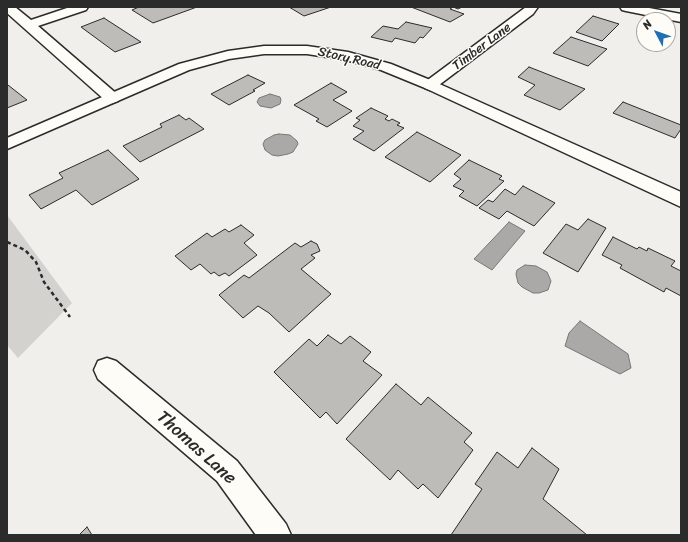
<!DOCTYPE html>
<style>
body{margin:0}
#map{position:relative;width:688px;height:542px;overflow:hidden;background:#f0efeb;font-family:Sriracha,sans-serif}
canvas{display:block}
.frame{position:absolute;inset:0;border:8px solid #2b2b2b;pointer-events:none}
.north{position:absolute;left:636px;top:12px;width:40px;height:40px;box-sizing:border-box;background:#fdfcf7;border:1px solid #a9a8a5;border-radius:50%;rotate:311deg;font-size:11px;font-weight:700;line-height:16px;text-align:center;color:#2b2b2b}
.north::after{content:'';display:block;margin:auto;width:14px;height:18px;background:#1f6fb2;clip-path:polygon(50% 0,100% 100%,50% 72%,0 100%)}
</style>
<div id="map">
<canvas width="688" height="542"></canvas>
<div class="frame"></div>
<div class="north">N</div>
</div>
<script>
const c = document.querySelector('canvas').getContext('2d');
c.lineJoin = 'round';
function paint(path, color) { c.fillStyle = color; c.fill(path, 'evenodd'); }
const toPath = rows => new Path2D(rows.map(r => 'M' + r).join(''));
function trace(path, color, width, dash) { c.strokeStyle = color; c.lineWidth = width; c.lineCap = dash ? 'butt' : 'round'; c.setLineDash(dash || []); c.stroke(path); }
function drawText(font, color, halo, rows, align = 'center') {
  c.font = font + ' Sriracha,sans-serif'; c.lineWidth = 3; c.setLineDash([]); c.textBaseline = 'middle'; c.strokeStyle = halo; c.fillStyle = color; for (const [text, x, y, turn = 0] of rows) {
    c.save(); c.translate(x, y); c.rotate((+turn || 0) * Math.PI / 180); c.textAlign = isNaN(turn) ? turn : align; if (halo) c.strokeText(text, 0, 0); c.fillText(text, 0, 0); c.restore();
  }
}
paint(toPath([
 [7,215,72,303,18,358,7,345]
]), '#d3d2cf');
const water = toPath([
 [270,94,280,97,281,100,280,104,271,108,260,106,257,102,259,98,270,94],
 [279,134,290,135,297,141,298,144,293,152,288,154,278,156,272,155,265,150,263,144,265,140,274,135,279,134],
 [509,222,525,231,492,270,474,259,509,222],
 [525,265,536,266,547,272,551,281,548,290,539,293,533,293,522,287,518,283,516,274,517,270,525,265],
 [580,321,628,354,631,368,620,374,565,346,569,333,580,321]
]);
paint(water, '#aaa9a7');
trace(water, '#777775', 1);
const building = toPath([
 [139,7,197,7,153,23,132,10,139,7],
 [289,7,331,7,304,16,289,7],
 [411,7,462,7,458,9,453,7,450,9,464,14,450,22,411,7],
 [593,16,619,24,602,41,576,32,593,16],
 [104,18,141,42,115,52,81,27,104,18],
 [406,22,432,28,423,38,420,37,415,43,395,38,392,42,371,37,383,26,398,29,406,22],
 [571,37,607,49,588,66,553,53,571,37],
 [529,67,585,89,560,110,524,95,535,85,518,77,529,67],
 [248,75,265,83,253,90,255,91,229,105,211,94,248,75],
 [331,83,347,92,333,100,352,111,327,127,316,121,319,119,294,105,331,83],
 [7,85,8,85,27,100,7,108,7,85],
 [623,102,681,125,681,129,675,138,613,113,623,102],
 [371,108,388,116,385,119,389,121,392,119,400,123,397,125,404,128,374,151,353,139,364,131,353,126,360,120,356,118,371,108],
 [179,115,186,120,189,118,204,129,140,162,123,146,162,127,160,124,179,115],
 [417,132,461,155,430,182,385,157,417,132],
 [108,150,139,179,92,205,76,190,41,209,29,195,63,178,59,173,108,150],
 [469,160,502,176,499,179,504,181,477,206,459,196,464,191,453,186,461,179,454,174,469,160],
 [523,186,555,203,534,226,507,211,499,219,479,208,488,200,493,202,505,189,515,195,523,186],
 [588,219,606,228,578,272,543,253,566,224,578,230,588,219],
 [241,225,254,235,244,243,257,255,229,276,225,273,219,276,214,272,211,274,200,264,191,270,175,256,207,233,212,237,225,229,229,232,241,225],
 [613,237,637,249,639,247,647,251,648,248,675,261,671,266,681,271,681,296,666,288,664,292,620,268,622,265,602,255,613,237],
 [311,241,317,244,320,251,311,255,315,258,301,269,331,294,289,332,269,313,258,306,243,318,219,295,244,275,249,278,295,243,301,247,311,241],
 [328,335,341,344,350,336,371,352,363,361,382,375,337,424,326,412,320,418,274,372,309,339,317,346,328,335],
 [396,384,421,405,428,397,472,433,464,442,473,450,438,498,423,484,418,489,398,470,390,480,346,439,396,384],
 [532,448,559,469,543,499,587,535,451,535,482,489,475,484,497,452,518,468,532,448],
 [87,527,92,535,79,535,87,527]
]);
paint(building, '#bdbcb8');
trace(building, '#2b2b2b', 1);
const street = toPath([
 [7,7,15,7,31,20,70,7,88,7,86,10,38,26,118,95,120,98,118,101,112,103,106,101,7,13,7,7],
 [526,7,538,7,533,14,435,88,430,90,425,88,422,85,425,82,526,7],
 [620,7,644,7,681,14,681,22,626,11,622,10,620,7],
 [107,358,116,361,237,461,286,524,291,535,256,535,217,481,98,379,94,370,98,361,107,358]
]);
const secondary = toPath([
 [264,46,307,46,348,52,391,64,435,82,681,192,681,207,425,88,381,70,346,60,307,54,264,54,229,59,189,70,7,149,7,138,179,64,228,51,264,46]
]);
trace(street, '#2b2b2b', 3);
trace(secondary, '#2b2b2b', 3);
trace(toPath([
 [7,242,25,250,36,262,44,282,70,317]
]), '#2b2b2b', 2.5, [4, 3]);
paint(street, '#fdfcf7');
paint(secondary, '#fdfcf7');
drawText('13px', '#2b2b2b', '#fdfcf7', [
 ["Timber Lane",482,47,-37],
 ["Story Road",349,59,13]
]);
drawText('18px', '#2b2b2b', '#fdfcf7', [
 ["Thomas Lane",196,448,42]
]);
</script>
